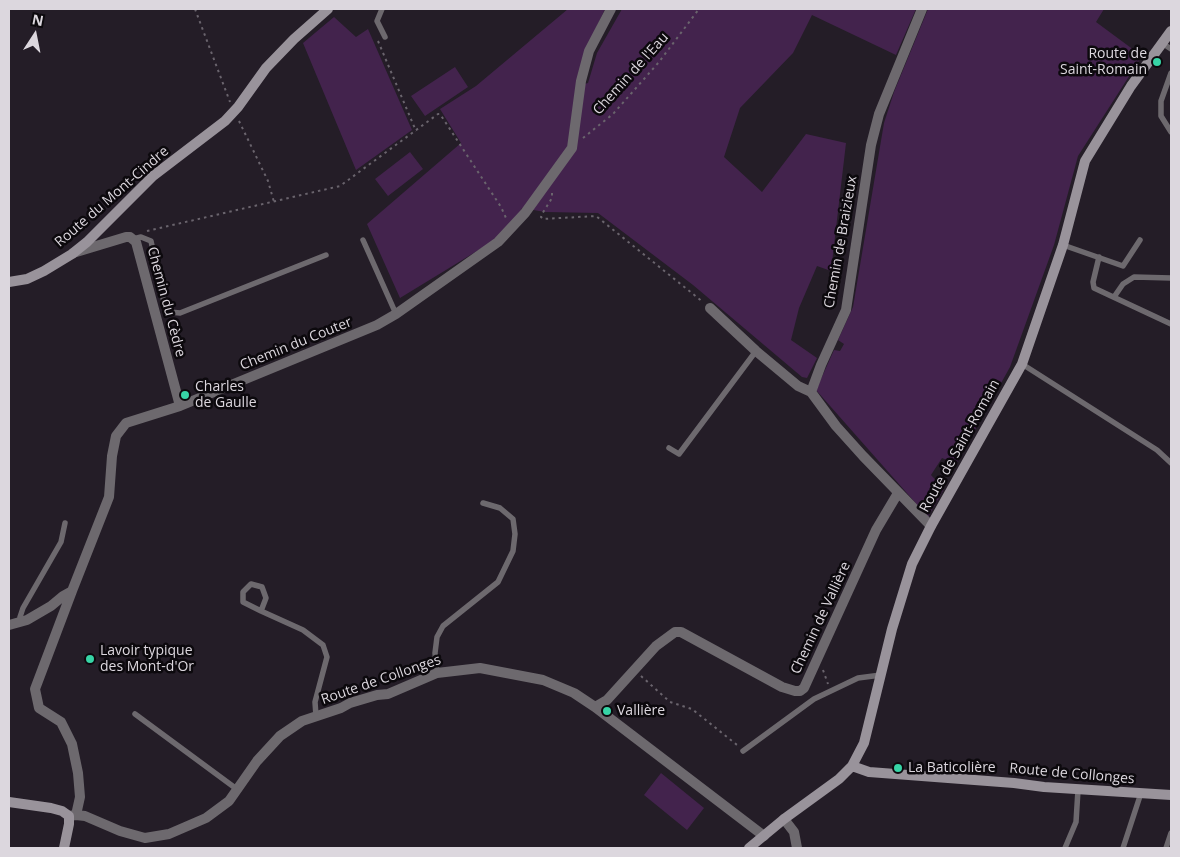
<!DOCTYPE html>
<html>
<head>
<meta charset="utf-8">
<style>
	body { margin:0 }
	#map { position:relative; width:1180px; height:857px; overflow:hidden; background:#241d27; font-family:"Open Sans",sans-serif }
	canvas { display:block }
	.frame { position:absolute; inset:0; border:10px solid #dcd7de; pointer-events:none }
	.north { position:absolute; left:10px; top:10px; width:50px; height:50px; -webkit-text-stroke:4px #0c090d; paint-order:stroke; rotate:11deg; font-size:14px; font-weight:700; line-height:20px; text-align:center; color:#dcd7de }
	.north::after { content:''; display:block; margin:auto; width:18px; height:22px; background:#dcd7de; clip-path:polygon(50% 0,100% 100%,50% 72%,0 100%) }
</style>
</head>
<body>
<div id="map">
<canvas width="1180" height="857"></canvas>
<div class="frame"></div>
<div class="north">N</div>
</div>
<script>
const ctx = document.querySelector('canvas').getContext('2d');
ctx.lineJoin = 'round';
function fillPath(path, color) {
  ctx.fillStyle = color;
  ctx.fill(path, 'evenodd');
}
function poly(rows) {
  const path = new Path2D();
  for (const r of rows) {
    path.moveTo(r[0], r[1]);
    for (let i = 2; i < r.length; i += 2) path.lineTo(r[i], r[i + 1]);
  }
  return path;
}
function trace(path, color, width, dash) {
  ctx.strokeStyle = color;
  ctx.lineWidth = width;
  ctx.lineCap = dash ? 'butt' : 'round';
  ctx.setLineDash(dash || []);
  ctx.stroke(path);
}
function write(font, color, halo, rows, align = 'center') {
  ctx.font = font + ' "Open Sans",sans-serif';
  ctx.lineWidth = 5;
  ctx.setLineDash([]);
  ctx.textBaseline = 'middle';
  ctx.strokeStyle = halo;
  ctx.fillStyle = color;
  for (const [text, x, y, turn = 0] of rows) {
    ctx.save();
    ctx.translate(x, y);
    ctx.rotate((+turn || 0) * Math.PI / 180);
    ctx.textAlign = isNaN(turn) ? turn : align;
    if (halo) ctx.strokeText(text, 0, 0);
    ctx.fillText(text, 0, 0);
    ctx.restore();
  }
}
fillPath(poly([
	[568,9,605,9,586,50,577,86,588,83,597,53,622,9,916,9,896,55,812,15,793,53,740,108,724,157,762,192,806,134,846,143,831,271,817,266,799,308,791,340,817,358,807,378,802,377,693,285,598,213,545,212,522,208,518,217,495,240,400,298,367,224,461,143,440,109,476,86],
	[928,9,1104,9,1096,22,1142,56,1078,156,1054,245,1010,367,956,464,942,458,931,475,944,489,928,517,816,390,834,350,840,351,844,344,838,340,853,307,884,123,894,92],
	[334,17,356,37,368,29,412,130,356,170,303,43],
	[455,67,468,87,425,116,411,96],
	[410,152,423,169,388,196,375,179],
	[661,773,704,808,687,830,644,795]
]), '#43234d');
trace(poly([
	[195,9,230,102],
	[378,41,416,131],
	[239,121,268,181,274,202],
	[583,138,613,114,659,62,699,9],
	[552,193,552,198,542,214,541,217,543,219,596,216,703,302],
	[147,231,340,186,438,114,440,114,501,207,506,218],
	[823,670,828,684],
	[641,676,670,702,692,709,737,745]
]), '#6a646d', 2, [2.5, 4]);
trace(poly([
	[382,9,377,21,385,37],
	[1162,43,1171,49],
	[1171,73,1161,101,1161,116,1171,132],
	[133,239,141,237,151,241,165,307,170,312,180,313,326,255],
	[363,240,396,314],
	[1063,245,1123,266,1140,240],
	[1099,257,1093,282,1094,288,1171,324],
	[1114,297,1123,284,1134,277,1171,278],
	[1022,364,1157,450,1171,463],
	[669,448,679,454,756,351],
	[261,611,243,602,243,592,251,584,262,587,266,598,261,611,303,630,323,645,327,657,315,702,316,716],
	[20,622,20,617,23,608,61,542,65,523],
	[437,673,435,653,437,637,443,626,498,582,513,551,515,534,513,519,500,508,483,503],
	[135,714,238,790],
	[743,751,814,699,858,678,881,675],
	[1065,848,1076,822,1078,790],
	[1123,848,1141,793],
	[1166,848,1171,833]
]), '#6d696e', 5.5);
trace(poly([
	[922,9,879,114,871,145,846,310,821,365,811,392,836,426,863,456,931,526],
	[73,253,126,237,130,237,136,242,180,406],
	[710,308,756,351,798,386,811,392],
	[72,591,35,689,39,708,61,722,72,744,78,773,80,797,76,815],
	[9,625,27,620,51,606,63,596,72,591,109,497,112,456,116,436,126,423,180,406,377,325,396,314,498,242,525,213,572,148,581,81,589,51,611,9],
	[595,707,607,700,656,646,675,632,681,632,782,687,795,691,800,691,804,688,876,530,898,493],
	[69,816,76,815,85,816,120,831,145,838,169,834,206,818,229,801,257,761,280,736,302,721,341,708,350,703,377,695,388,694,437,673,480,668,543,680,574,693,595,707,764,836],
	[784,819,794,832,797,848]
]), '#6d696e', 10);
trace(poly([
	[9,282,27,279,44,271,72,254,87,242,153,176,225,121,238,107,266,68,294,39,328,9],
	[852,766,869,772,1014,783,1044,787,1171,795],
	[9,802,51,808,62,811,69,816,69,824,64,848],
	[749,848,784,819,839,779,852,766,864,743,892,629,912,564,931,526,1022,364,1063,245,1085,161,1131,86,1171,31]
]), '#99939b', 10);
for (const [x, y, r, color] of [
	[1157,62,5,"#37d4a6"],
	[185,395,5,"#37d4a6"],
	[90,659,5,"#37d4a6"],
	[607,711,5,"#37d4a6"],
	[898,768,5,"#37d4a6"]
]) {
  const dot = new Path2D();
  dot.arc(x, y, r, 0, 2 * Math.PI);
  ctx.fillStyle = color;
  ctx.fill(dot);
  trace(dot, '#0c090d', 2);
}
write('14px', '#dcd7de', '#0c090d', [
	["Route de",1147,54,"right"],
	["Saint-Romain",1147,70,"right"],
	["Charles",195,387],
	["de Gaulle",195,403],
	["Lavoir typique",100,651],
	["des Mont-d'Or",100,667],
	["Vallière",617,711],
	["La Baticolière",908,768]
], 'left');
write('14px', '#dcd7de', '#0c090d', [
	["Chemin de l'Eau",631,74,-48],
	["Route du Mont-Cindre",112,197,-41],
	["Chemin de Braizieux",841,242,-80],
	["Chemin du Cèdre",166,302,75],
	["Chemin du Couter",296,344,-22],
	["Route de Saint-Romain",960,446,-61],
	["Chemin de Vallière",821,618,-65],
	["Route de Collonges",381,680,-19],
	["Route de Collonges",1072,774,5]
]);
</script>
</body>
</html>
